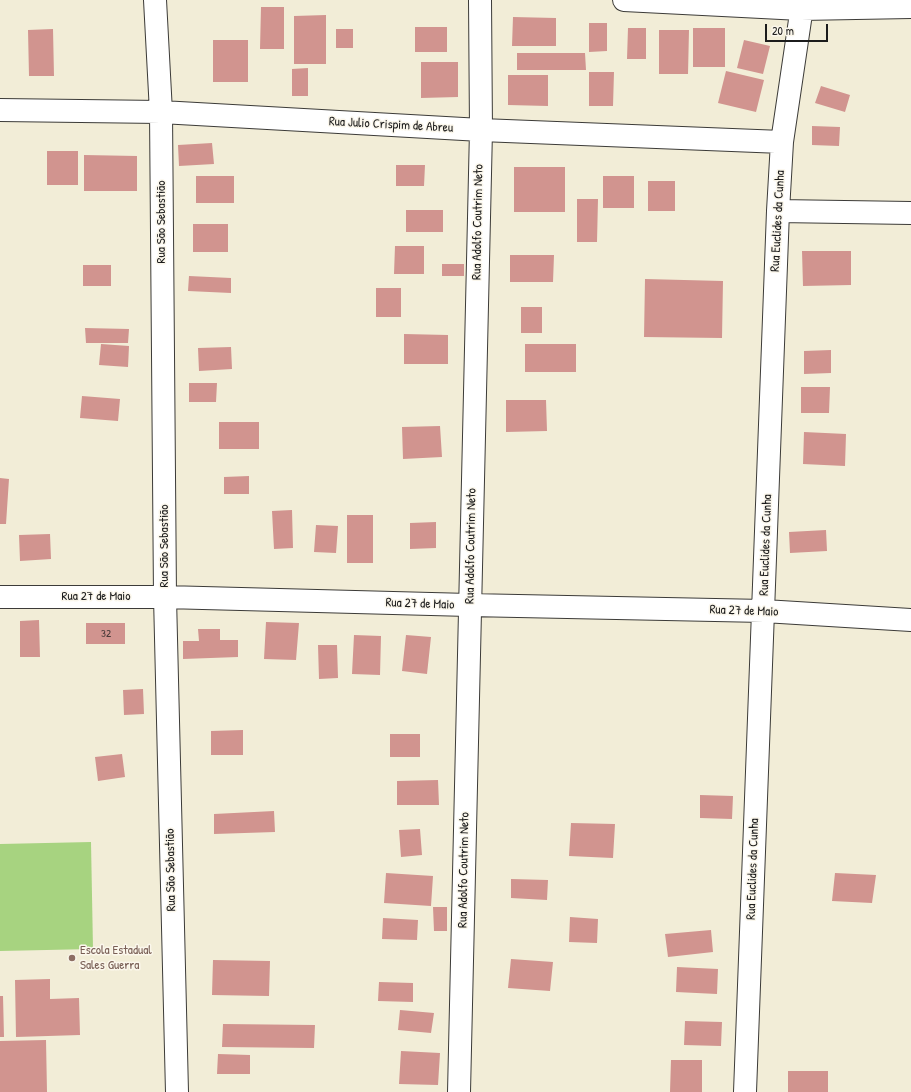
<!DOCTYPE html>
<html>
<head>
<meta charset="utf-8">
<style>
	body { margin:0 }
	#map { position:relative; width:911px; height:1092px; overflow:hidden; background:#f2edd7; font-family:"Patrick Hand",sans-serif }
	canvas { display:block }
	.scale { position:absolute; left:765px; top:24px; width:63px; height:18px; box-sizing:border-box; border:2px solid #1c1c1c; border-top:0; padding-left:5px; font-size:12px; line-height:14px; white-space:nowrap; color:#1c1c1c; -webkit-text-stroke:3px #fbf7ec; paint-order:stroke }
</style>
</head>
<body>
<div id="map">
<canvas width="911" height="1092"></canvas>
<div class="scale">20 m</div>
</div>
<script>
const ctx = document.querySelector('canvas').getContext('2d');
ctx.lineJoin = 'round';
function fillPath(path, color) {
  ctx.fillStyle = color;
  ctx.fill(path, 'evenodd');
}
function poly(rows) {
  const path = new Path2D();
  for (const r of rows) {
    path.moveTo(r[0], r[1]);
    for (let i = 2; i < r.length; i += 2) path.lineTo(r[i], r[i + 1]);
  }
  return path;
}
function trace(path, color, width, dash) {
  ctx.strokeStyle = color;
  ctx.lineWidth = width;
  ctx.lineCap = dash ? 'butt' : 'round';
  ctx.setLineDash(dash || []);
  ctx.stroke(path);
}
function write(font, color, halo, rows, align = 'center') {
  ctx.font = font + ' "Patrick Hand",sans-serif';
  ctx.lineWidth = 3;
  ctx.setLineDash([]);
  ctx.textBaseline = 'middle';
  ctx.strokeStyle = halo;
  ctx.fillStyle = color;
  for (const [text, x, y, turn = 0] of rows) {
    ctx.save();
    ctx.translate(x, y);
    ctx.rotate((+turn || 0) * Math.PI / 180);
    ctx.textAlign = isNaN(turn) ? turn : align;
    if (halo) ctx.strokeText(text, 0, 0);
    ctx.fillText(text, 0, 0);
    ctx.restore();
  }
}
fillPath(poly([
	[91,842,93,949,0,951,0,844]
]), '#a7d380');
fillPath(poly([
	[261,7,284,7,284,49,260,49],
	[326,15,326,64,294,64,294,16],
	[513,17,556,18,556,46,512,46],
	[589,23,607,23,607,51,589,52],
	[415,27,447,27,447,52,415,52],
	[628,28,646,28,646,59,627,59],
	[693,28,725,28,725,67,693,67],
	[53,29,54,76,29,76,28,30],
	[336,29,353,29,353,48,336,48],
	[659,30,689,30,688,74,659,74],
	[213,40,248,40,248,82,213,82],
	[744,40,770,46,763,74,737,68],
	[517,53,585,53,586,70,517,70],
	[421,62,458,62,458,97,421,98],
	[308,68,308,96,292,96,292,69],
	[726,71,764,80,756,112,718,103],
	[589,72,614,72,613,106,589,106],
	[508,75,548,75,548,106,508,105],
	[821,86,850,95,845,112,815,103],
	[812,126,840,127,839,146,812,145],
	[212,143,214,164,179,166,178,145],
	[47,151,78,151,78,185,47,185],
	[84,155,137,156,137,191,84,191],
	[396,165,425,165,424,186,396,186],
	[514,167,565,167,565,212,514,212],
	[196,176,234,176,234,203,196,203],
	[603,176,634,176,634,208,603,208],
	[648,181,675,181,675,211,648,211],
	[577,199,598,199,597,242,577,242],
	[406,210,443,210,443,232,406,232],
	[193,224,228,224,228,252,193,252],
	[395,246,424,246,424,274,394,274],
	[802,251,851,251,851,285,803,286],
	[510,255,554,255,553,282,510,282],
	[442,264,464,264,464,276,442,276],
	[83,265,111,265,111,286,83,286],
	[189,276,231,278,231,293,188,291],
	[645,279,723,281,722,338,644,337],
	[376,288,401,288,401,317,376,317],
	[521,307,542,307,542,333,521,333],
	[85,328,129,329,128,343,86,343],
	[404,334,448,335,448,364,404,364],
	[101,344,129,346,128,367,99,365],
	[525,344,576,344,576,372,525,372],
	[231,347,232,369,199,371,198,348],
	[831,350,831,373,804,374,804,351],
	[189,383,217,383,216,402,189,402],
	[801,387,830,387,829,413,801,413],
	[82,396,120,399,118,421,80,418],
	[506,400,546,400,547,431,506,432],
	[219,422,259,422,259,449,219,449],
	[440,426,442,457,403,459,402,427],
	[804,432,846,434,845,466,803,464],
	[249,476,249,494,224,494,224,477],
	[0,478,9,479,6,524,0,524],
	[292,510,293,548,274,549,272,511],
	[347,515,373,515,373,563,347,563],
	[436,522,436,548,410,549,410,523],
	[316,525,338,526,336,553,314,552],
	[826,530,827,551,790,553,789,532],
	[50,534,51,559,20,561,19,535],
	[39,620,40,657,20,657,20,621],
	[266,622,299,623,296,660,264,659],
	[86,623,125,623,125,644,86,644],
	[198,629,220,629,220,640,238,640,238,657,183,659,183,641,199,641],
	[354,635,381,636,380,675,352,674],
	[406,635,431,637,427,674,402,671],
	[318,645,337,645,338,678,319,679],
	[143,689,144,714,124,715,123,690],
	[243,730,243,755,211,755,211,731],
	[390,734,420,734,420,757,390,757],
	[122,754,125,777,98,781,95,757],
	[438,780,439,805,397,805,397,781],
	[700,795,733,796,732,819,700,818],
	[274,811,275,832,214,834,214,814],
	[571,823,615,824,613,858,569,856],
	[420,829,422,855,401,857,399,830],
	[386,873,433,876,431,906,384,903],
	[835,873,876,875,872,903,832,901],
	[511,879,548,880,547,900,511,898],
	[433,907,447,907,447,931,434,931],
	[570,917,598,919,597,943,569,942],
	[383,918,418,920,417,940,382,939],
	[711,930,713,952,668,957,665,934],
	[511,959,553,962,550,991,508,988],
	[213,960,270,961,269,996,212,995],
	[677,967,718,969,717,994,676,992],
	[50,979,50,999,79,998,80,1035,16,1037,15,980],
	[379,982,413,983,413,1002,378,1001],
	[0,996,3,996,4,1037,0,1037],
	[400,1010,434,1013,431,1033,398,1030],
	[685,1021,722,1022,721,1046,684,1045],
	[223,1024,315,1025,314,1048,222,1047],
	[46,1040,47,1092,0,1092,0,1041],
	[401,1051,440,1053,438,1085,399,1084],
	[218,1054,250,1055,250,1074,217,1074],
	[671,1060,702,1060,702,1092,670,1092],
	[788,1071,828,1071,828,1092,788,1092]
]), '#d1948f');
const street = poly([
	[155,0,161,112,165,597,177,1092],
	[624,0,801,9,911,7],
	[0,110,161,112,481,130,782,142],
	[778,211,911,213],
	[0,597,165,597,469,605,764,611,911,620],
	[459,1092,481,130,480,0],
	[745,1092,778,211,782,142,803,0]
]);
trace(street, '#3c3b38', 24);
trace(street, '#fff', 22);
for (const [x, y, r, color] of [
	[72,958,4,"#8d6e63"]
]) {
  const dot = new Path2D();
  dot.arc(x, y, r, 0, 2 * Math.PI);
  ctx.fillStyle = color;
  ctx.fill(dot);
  trace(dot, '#fbf7ec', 1.5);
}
write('11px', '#493a39', null, [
	["32",106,634]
]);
write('13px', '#1c1c1c', '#fbf7ec', [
	["Rua Julio Crispim de Abreu",391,125,3],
	["Rua Euclides da Cunha",778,221,-87],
	["Rua São Sebastião",162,222,-90],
	["Rua Adolfo Coutrim Neto",478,222,-89],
	["Rua Euclides da Cunha",766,545,-88],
	["Rua São Sebastião",165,546,-90],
	["Rua Adolfo Coutrim Neto",471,546,-89],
	["Rua 27 de Maio",96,597],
	["Rua 27 de Maio",420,604,2],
	["Rua 27 de Maio",744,611,2],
	["Rua Euclides da Cunha",753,869,-88],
	["Rua São Sebastião",171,870,-91],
	["Rua Adolfo Coutrim Neto",464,870,-89]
]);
write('13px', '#785e54', '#fbf7ec', [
	["Escola Estadual",80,951],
	["Sales Guerra",80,966]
], 'left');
</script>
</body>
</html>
